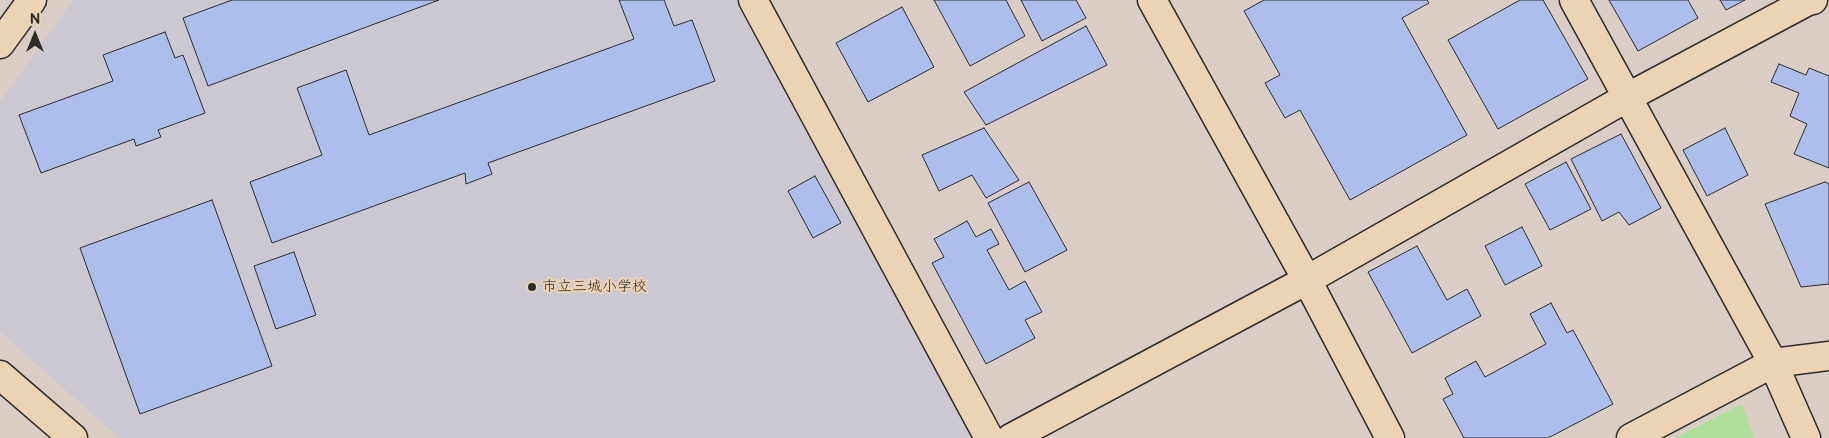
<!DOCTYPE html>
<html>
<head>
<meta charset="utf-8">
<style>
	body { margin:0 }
	#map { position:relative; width:1829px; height:438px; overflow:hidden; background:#d9cdc5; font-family:"Balsamiq Sans",sans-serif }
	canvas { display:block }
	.north { position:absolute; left:10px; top:10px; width:50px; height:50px; -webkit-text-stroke:4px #ecd3b4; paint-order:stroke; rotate:0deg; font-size:14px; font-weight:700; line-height:20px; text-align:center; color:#2b2b2b }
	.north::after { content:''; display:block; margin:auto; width:18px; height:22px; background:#2b2b2b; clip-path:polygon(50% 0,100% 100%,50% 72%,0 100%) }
</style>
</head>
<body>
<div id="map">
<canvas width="1829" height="438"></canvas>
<div class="north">N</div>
</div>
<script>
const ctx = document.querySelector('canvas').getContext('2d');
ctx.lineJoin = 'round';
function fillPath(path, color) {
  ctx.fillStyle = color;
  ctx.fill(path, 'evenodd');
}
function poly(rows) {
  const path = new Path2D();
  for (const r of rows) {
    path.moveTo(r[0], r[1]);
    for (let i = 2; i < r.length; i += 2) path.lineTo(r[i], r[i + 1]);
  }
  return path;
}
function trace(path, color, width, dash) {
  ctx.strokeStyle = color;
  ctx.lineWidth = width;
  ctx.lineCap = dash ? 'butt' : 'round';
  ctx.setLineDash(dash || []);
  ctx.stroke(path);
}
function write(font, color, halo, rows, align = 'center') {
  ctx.font = font + ' "Balsamiq Sans","Klee One",sans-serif';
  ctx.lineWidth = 4;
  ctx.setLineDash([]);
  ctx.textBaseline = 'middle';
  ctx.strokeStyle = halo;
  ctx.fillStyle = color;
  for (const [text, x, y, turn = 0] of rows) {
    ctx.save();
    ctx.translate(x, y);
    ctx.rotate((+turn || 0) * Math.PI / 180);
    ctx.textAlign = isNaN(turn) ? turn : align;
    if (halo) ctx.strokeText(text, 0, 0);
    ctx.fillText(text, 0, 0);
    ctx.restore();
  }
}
fillPath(poly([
	[73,0,735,0,970,436,966,438,120,438,0,332,0,102]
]), '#ccc8d1');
fillPath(poly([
	[1742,404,1754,438,1675,438]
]), '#aedd9c');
const building = poly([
	[232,0,439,0,208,86,183,18,232,0],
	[619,0,664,0,674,26,692,20,715,81,488,163,492,174,466,184,465,173,272,243,250,182,322,155,297,88,346,70,369,135,634,39,619,0],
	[934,0,1006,0,1025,36,970,66,934,0],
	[1021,0,1076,0,1086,18,1042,41,1021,0],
	[1264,0,1427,0,1429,3,1402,18,1467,135,1350,200,1300,110,1285,118,1265,83,1280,75,1244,11,1264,0],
	[1520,0,1543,0,1588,79,1498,129,1448,40,1520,0],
	[1609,0,1688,0,1698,18,1638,51,1609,0],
	[1720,0,1745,0,1726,10,1720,0],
	[902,7,934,67,868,102,836,43,902,7],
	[1086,26,1107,65,986,125,964,92,1086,26],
	[165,32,175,58,183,55,205,113,158,130,161,137,136,146,134,139,41,173,19,115,113,81,103,55,165,32],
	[1779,64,1806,75,1809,68,1829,76,1829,168,1794,154,1807,124,1790,116,1799,93,1771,82,1779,64],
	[984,128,1019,180,986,198,972,175,939,191,922,155,984,128],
	[1725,128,1748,175,1707,196,1683,150,1725,128],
	[1621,134,1661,208,1629,225,1619,212,1602,221,1571,159,1621,134],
	[1566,162,1591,209,1550,230,1525,184,1566,162],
	[815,176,841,223,813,238,788,191,815,176],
	[1029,182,1067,250,1025,272,988,203,1029,182],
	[1825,182,1829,184,1829,284,1801,287,1765,204,1825,182],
	[212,200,272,366,140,414,80,248,212,200],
	[967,221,976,237,991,229,999,244,987,250,1009,290,1025,281,1042,312,1025,320,1035,338,986,364,932,263,944,257,934,239,967,221],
	[1522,227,1542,266,1505,285,1485,246,1522,227],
	[1417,246,1447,300,1467,289,1481,316,1412,353,1368,272,1417,246],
	[294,252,316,315,276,329,254,266,294,252],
	[1551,303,1567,333,1573,330,1613,404,1548,438,1464,438,1443,399,1453,394,1445,378,1476,361,1485,377,1546,344,1530,314,1551,303]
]);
fillPath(building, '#adbeed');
trace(building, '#2b2b2b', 1);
const minor = poly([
	[753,0,989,438],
	[1152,0,1307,280,1390,438],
	[1574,0,1773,363,1806,438],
	[0,44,32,0],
	[0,375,73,438],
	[1011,438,1307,280,1628,97,1808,1,1813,0],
	[1631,438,1773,363,1829,356]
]);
trace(minor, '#2b2b2b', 31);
trace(minor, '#ecd3b4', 28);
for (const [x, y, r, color] of [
	[532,287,5,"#2b2b2b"]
]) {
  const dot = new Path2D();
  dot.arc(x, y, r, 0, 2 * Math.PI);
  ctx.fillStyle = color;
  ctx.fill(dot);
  trace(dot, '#ecd3b4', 2);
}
write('15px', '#2b2b2b', '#ecd3b4', [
	["市立三城小学校",542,287]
], 'left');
</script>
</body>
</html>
